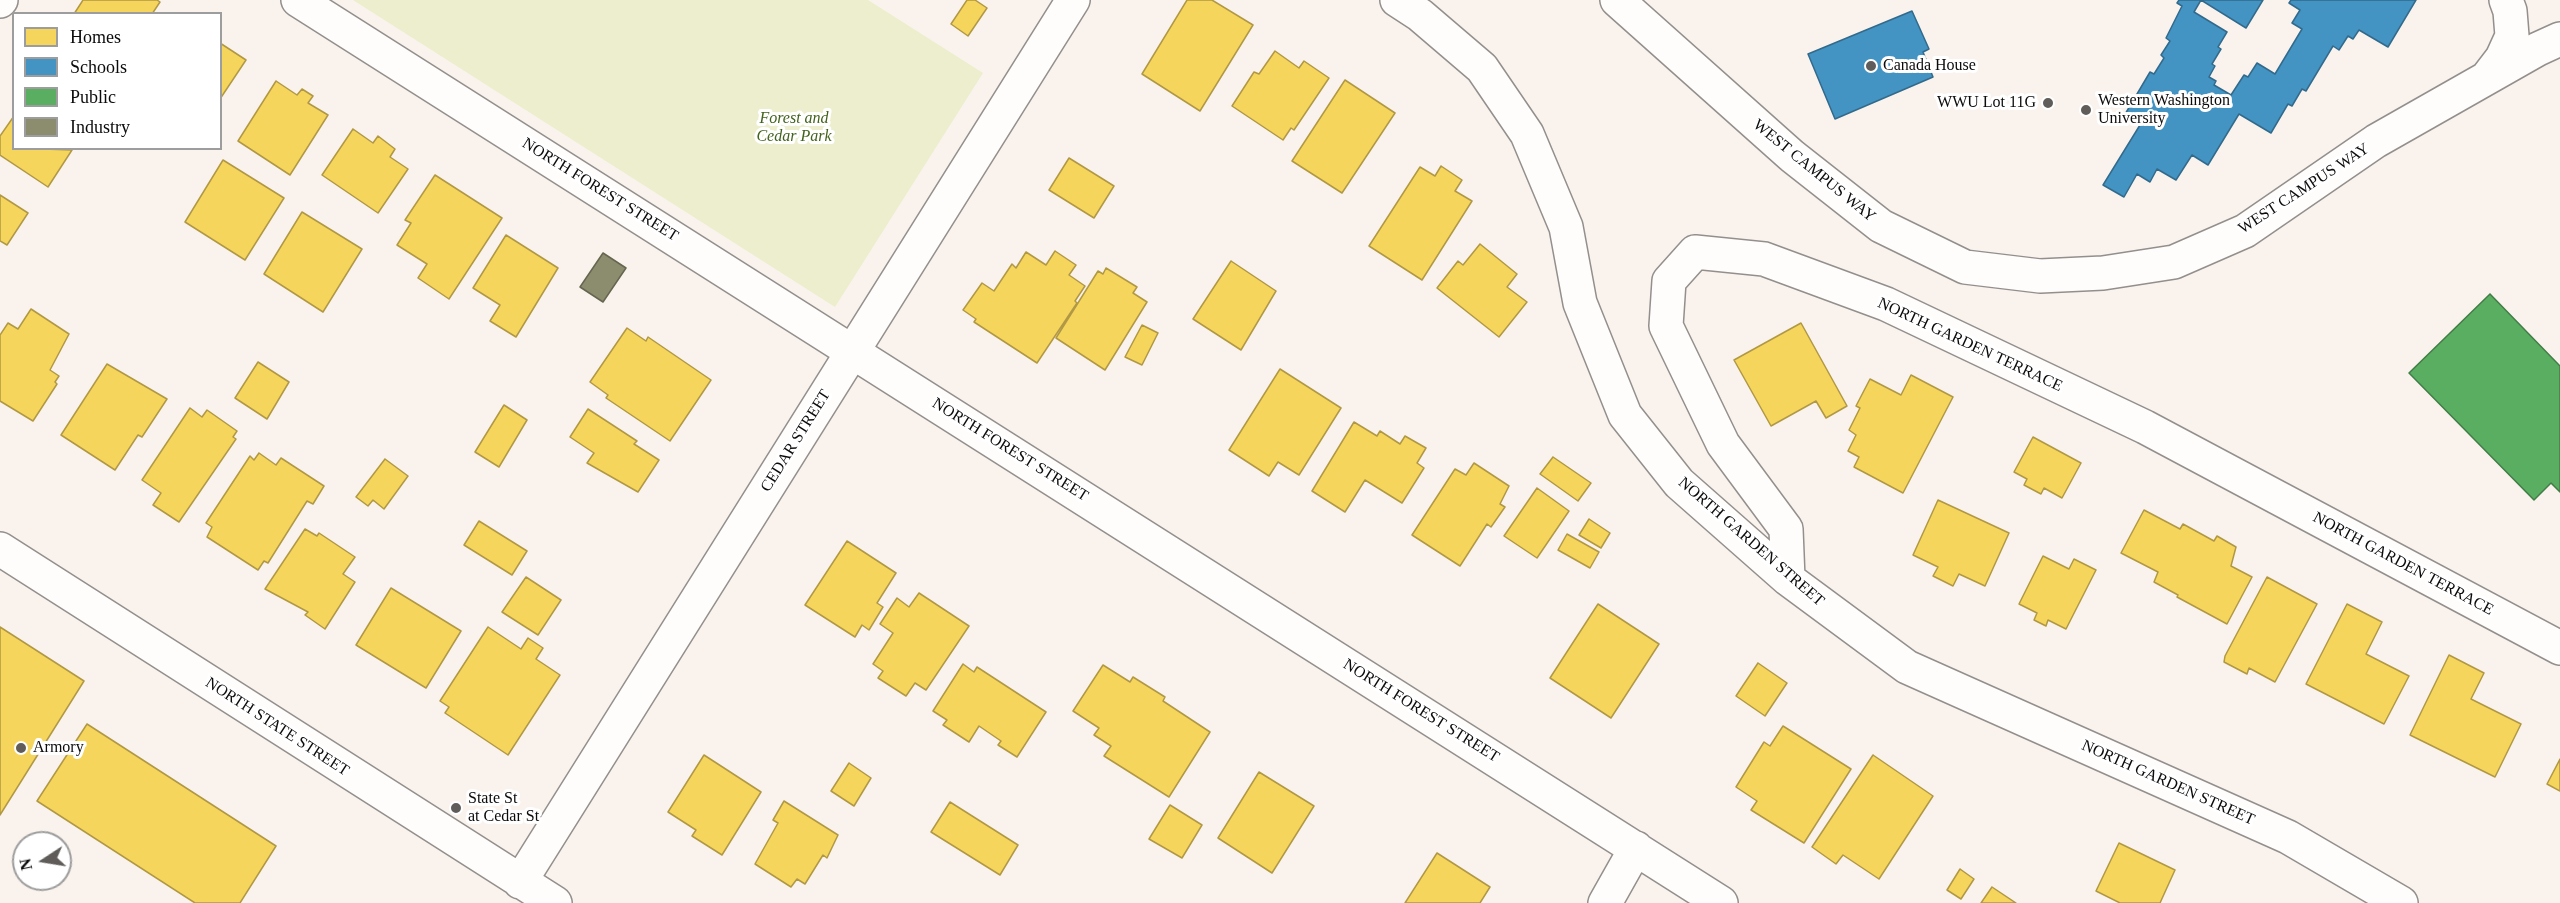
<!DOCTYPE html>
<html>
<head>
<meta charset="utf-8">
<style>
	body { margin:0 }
	#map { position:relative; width:2560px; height:903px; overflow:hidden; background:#faf3ed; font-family:Georgia,serif }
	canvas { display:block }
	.legend { position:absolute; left:12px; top:12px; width:210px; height:138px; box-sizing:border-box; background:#fff; border:2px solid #9d9d9d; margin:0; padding:8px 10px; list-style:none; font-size:18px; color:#0b0b0b }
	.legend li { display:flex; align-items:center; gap:12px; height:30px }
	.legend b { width:30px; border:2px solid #9d9d9d }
	.north { position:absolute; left:12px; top:831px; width:60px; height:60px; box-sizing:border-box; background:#fff; border:2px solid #9d9d9d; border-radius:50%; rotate:258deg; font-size:16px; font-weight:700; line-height:24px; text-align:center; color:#0b0b0b }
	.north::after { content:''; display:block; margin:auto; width:21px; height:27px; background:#5f5c5a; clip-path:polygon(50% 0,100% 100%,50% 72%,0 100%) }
</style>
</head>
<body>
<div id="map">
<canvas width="2560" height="903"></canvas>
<ul class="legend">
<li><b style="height:16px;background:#f6d55c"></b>Homes</li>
<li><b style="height:16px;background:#4393c3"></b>Schools</li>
<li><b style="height:16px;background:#5aae61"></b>Public</li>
<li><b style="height:16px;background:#8c8c6e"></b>Industry</li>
</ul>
<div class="north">N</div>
</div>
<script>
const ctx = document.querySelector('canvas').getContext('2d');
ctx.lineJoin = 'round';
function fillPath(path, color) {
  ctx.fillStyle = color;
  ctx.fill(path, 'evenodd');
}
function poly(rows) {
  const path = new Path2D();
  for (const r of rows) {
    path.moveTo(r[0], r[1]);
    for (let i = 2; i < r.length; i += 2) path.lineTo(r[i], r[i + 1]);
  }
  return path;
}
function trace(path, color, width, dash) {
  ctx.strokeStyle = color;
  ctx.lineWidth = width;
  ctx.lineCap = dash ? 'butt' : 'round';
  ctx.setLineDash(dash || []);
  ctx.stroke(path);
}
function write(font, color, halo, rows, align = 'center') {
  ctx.font = font + ' Georgia,serif';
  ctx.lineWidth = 6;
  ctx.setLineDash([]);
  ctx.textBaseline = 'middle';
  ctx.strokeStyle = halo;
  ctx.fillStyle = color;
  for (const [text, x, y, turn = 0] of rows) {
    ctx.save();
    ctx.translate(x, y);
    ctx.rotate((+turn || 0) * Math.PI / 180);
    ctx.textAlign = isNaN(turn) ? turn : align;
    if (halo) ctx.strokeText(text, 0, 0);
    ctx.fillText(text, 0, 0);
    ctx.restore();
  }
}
fillPath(poly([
	[353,0,868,0,983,73,835,307]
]), '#eceecd');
const homes = poly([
	[83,0,157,0,160,2,152,14,74,14,83,0],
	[967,0,975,0,987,8,968,36,951,24,967,0],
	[1187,0,1212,0,1253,25,1200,111,1142,74,1187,0],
	[220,43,246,60,220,99,220,43],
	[1275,51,1299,68,1304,61,1329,78,1294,130,1291,128,1283,140,1232,106,1254,72,1259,74,1275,51],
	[1345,80,1395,113,1342,193,1292,161,1345,80],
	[276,81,297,95,302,89,313,96,308,103,328,115,290,175,238,141,276,81],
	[14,116,14,148,72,150,48,187,0,155,0,136,14,116],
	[353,129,373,143,378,136,395,149,390,157,408,169,378,213,322,175,353,129],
	[1069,158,1114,186,1094,218,1049,190,1069,158],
	[223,160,284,198,245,260,185,222,223,160],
	[1441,166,1462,180,1455,191,1472,201,1422,280,1369,246,1420,167,1435,176,1441,166],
	[435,175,502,218,449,299,418,278,427,264,397,245,411,223,405,220,435,175],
	[0,195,28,213,7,245,0,241,0,195],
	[302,212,362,249,323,312,264,274,302,212],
	[506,235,558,268,516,337,490,321,500,305,473,288,506,235],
	[1480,244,1517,274,1507,287,1527,302,1499,337,1437,288,1458,261,1463,265,1480,244],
	[1055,251,1076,265,1069,275,1085,286,1075,301,1077,303,1037,363,974,322,976,319,963,310,982,283,994,291,1012,264,1016,268,1026,252,1046,265,1055,251],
	[1231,261,1276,291,1241,350,1193,319,1231,261],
	[1106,268,1137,287,1133,293,1147,302,1105,370,1056,338,1098,271,1103,274,1106,268],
	[31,309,69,334,50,370,59,376,55,382,57,384,33,421,0,401,0,335,8,323,18,329,31,309],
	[1801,323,1847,406,1826,418,1816,401,1771,426,1734,360,1801,323],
	[1142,325,1158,333,1142,365,1125,357,1142,325],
	[627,328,646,341,648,337,711,380,670,441,606,398,608,395,590,382,627,328],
	[258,362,289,382,267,419,235,398,258,362],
	[107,364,167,399,142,437,138,435,115,470,61,435,107,364],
	[1280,369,1341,408,1299,475,1278,462,1269,476,1229,450,1280,369],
	[1911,375,1953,397,1903,493,1854,467,1859,457,1848,451,1856,435,1849,430,1860,408,1856,406,1870,379,1901,395,1911,375],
	[504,405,527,420,499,467,475,452,504,405],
	[190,408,202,417,207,410,237,431,233,437,236,439,179,522,153,505,161,493,142,480,190,408],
	[588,409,637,441,634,444,659,460,638,492,587,463,594,453,570,437,588,409],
	[1354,422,1377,436,1380,431,1400,444,1405,436,1426,448,1417,463,1424,468,1402,503,1365,480,1345,512,1312,491,1354,422],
	[2033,437,2081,463,2062,498,2044,488,2041,494,2024,485,2027,479,2014,472,2033,437],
	[259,453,276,465,281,458,324,486,313,504,307,501,268,563,264,561,258,570,207,537,212,527,206,523,250,456,254,460,259,453],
	[1553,457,1591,483,1578,501,1540,474,1553,457],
	[385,459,408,476,384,509,373,500,368,506,356,497,385,459],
	[1474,463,1509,486,1500,504,1505,507,1491,527,1487,524,1460,566,1412,535,1455,469,1466,475,1474,463],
	[1537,488,1569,511,1537,558,1504,536,1537,488],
	[1938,500,2009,533,1985,586,1959,574,1953,586,1933,576,1938,567,1913,555,1938,500],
	[2144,510,2180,529,2183,524,2214,541,2217,536,2236,547,2231,566,2252,577,2227,624,2177,597,2178,595,2154,582,2158,572,2121,553,2144,510],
	[1589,519,1610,533,1601,548,1579,535,1589,519],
	[479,521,527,551,512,575,464,545,479,521],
	[305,529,317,536,319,533,355,557,343,574,355,582,325,629,305,615,308,612,265,589,305,529],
	[1567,534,1599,552,1590,568,1558,550,1567,534],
	[847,541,896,573,877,603,883,607,869,630,862,625,855,637,805,605,847,541],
	[2043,556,2069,569,2074,559,2096,570,2066,629,2048,620,2046,626,2034,620,2037,613,2019,604,2043,556],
	[526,577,561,600,538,635,502,612,526,577],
	[2267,577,2317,604,2275,682,2249,668,2247,674,2224,662,2225,656,2267,577],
	[391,588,461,631,426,688,356,645,391,588],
	[919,593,969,626,926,690,915,683,906,696,878,678,883,671,873,664,893,633,880,624,897,598,909,607,919,593],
	[1598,604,1659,644,1611,718,1550,678,1598,604],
	[2347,604,2382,622,2366,654,2409,676,2384,724,2306,684,2347,604],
	[0,627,84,681,0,815,0,627],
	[488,627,521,649,528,638,543,648,536,659,560,675,508,755,445,713,449,707,440,701,488,627],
	[2449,655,2484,673,2471,699,2521,724,2495,777,2410,735,2449,655],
	[1758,663,1787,683,1765,716,1736,696,1758,663],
	[963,664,974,672,977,667,1046,712,1017,757,998,745,1001,741,979,726,969,742,943,725,947,720,933,711,963,664],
	[1103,665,1130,682,1133,677,1165,697,1163,701,1210,732,1169,797,1104,756,1111,746,1094,735,1099,728,1073,711,1103,665],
	[87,724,276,846,240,903,195,903,37,801,87,724],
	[1783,726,1851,769,1804,843,1751,810,1757,801,1736,787,1764,742,1770,746,1783,726],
	[704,755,761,792,722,855,692,836,696,830,668,812,704,755],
	[1873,755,1933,796,1879,879,1843,855,1836,864,1812,847,1873,755],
	[2560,759,2560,791,2547,784,2560,759],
	[849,763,871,778,854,806,831,791,849,763],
	[1259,772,1314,806,1272,873,1218,838,1259,772],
	[784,801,838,835,827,858,823,855,805,884,797,879,791,887,755,864,778,823,773,820,784,801],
	[950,802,1018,845,1000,875,931,832,950,802],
	[1170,805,1202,825,1182,858,1149,839,1170,805],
	[2119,843,2175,870,2160,903,2120,903,2096,891,2119,843],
	[1437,853,1490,887,1480,903,1405,903,1437,853],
	[1960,869,1974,879,1961,899,1947,890,1960,869],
	[1992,887,2016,903,1981,903,1992,887]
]);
fillPath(homes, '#f6d55c');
trace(homes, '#b09844', 1.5);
const schools = poly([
	[2179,0,2263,0,2246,28,2201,0,2194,12,2227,32,2218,47,2221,49,2212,64,2215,66,2209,77,2216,81,2214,85,2231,95,2244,75,2248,77,2257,63,2275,74,2302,29,2292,23,2300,10,2289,3,2291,0,2416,0,2388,47,2359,30,2353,39,2348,36,2339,50,2333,46,2306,91,2302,89,2292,106,2288,104,2271,133,2239,114,2208,165,2192,155,2176,180,2157,169,2150,182,2137,174,2124,197,2103,185,2140,125,2124,116,2150,72,2154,74,2164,58,2161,55,2170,41,2166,38,2182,6,2177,3,2179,0],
	[1912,11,1929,49,1923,52,1933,77,1835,119,1808,54,1912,11]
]);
fillPath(schools, '#4393c3');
trace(schools, '#326a8c', 1.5);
const public = poly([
	[2490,294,2560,366,2560,492,2551,483,2534,500,2409,373,2490,294]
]);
fillPath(public, '#5aae61');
trace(public, '#427d47', 1.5);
const industry = poly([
	[603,253,626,268,603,302,580,287,603,253]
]);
fillPath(industry, '#8c8c6e');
trace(industry, '#656550', 1.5);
const minor = poly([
	[298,0,1721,903],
	[1397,0,1420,15,1482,68,1527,134,1566,227,1580,303,1625,415,1679,483,1788,579,1907,667,2288,837,2401,903],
	[1617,0,1792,156,1881,226,1965,267,2040,276,2103,273,2174,262,2245,231,2376,141,2538,49,2560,39],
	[0,1,1,0],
	[2489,75,2502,58,2512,36,2510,11,2506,0],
	[0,549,555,903],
	[1788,579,1786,529,1723,444,1666,326,1669,281,1695,252,1764,259,1886,304,2145,427,2560,648],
	[520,882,1073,0],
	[1605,903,1636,848]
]);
trace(minor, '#938f8d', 36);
trace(minor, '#fefdfc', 33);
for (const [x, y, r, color] of [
	[1871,66,6,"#5f5c5a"],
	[2048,103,6,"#5f5c5a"],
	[2086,110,6,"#5f5c5a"],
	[21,748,6,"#5f5c5a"],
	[456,808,6,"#5f5c5a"]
]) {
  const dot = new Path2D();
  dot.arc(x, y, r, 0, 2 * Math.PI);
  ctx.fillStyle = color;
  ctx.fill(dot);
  trace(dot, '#fff', 2);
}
write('16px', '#0b0b0b', '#fff', [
	["Canada House",1883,66],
	["Western Washington",2098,101],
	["University",2098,119],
	["WWU Lot 11G",2036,103,"right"],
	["Armory",33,748],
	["State St",468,799],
	["at Cedar St",468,817]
], 'left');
write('italic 16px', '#42621b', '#fff', [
	["Forest and",794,119],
	["Cedar Park",794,137]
]);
write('16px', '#0b0b0b', '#fff', [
	["WEST CAMPUS WAY",1814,171,39],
	["WEST CAMPUS WAY",2304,189,-33],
	["NORTH FOREST STREET",600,190,32],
	["NORTH GARDEN TERRACE",1970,345,25],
	["CEDAR STREET",796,441,-58],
	["NORTH FOREST STREET",1010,450,32],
	["NORTH GARDEN STREET",1751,542,41],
	["NORTH GARDEN TERRACE",2403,564,28],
	["NORTH FOREST STREET",1421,711,32],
	["NORTH STATE STREET",277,727,33],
	["NORTH GARDEN STREET",2168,783,24]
]);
</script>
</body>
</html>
